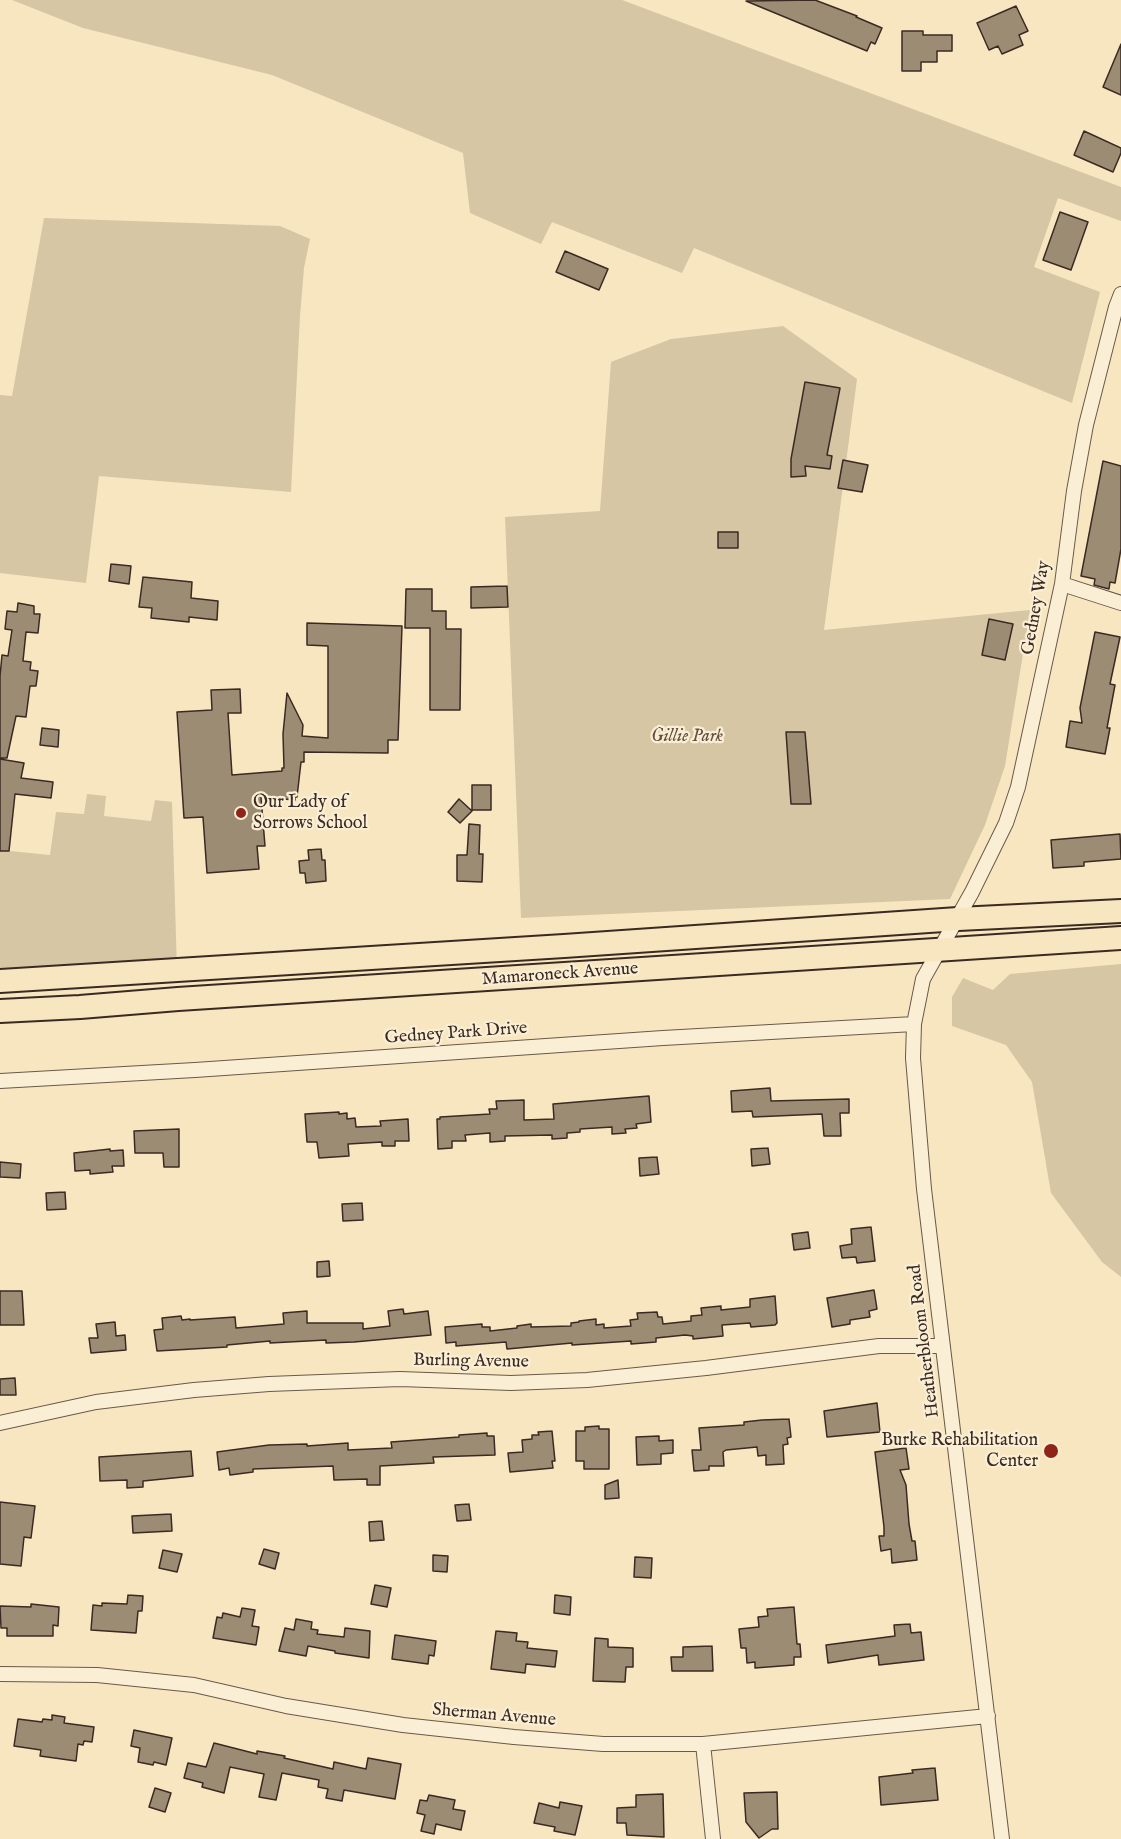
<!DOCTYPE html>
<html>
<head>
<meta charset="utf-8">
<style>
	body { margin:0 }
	canvas { display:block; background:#f7e6bf }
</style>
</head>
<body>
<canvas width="1121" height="1839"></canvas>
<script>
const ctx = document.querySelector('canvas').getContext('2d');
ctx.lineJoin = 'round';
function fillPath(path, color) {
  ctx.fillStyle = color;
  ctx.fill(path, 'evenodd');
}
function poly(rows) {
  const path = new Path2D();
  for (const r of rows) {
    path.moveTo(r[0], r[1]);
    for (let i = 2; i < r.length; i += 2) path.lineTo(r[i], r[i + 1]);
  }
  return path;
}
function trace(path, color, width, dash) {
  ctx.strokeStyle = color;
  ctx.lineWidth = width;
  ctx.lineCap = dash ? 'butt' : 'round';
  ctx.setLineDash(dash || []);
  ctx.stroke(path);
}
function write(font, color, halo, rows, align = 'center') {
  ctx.font = font + ' "IM FELL English",serif';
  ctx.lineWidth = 4.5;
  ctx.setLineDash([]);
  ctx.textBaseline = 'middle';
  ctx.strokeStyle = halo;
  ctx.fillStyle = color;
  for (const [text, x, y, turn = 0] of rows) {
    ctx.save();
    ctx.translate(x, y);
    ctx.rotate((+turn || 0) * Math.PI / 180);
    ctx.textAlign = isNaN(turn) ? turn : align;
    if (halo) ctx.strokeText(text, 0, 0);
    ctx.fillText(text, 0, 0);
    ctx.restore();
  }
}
fillPath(poly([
	[12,0,622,0,1121,187,1121,221,1058,198,1034,267,1100,292,1072,403,694,248,682,273,552,222,541,244,470,213,463,153,272,75,83,28],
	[44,218,280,226,310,239,304,268,300,316,291,492,99,476,86,583,0,573,0,395,12,396],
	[783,326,857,379,824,630,1030,610,1005,766,985,825,950,899,521,918,505,517,600,511,611,362,671,339],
	[87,794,106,796,104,816,151,821,155,800,172,802,177,971,0,980,0,850,50,855,56,812,84,814],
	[1121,964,1121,1277,1102,1262,1051,1193,1032,1082,1006,1045,952,1026,952,997,963,978,993,990,1010,974]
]), '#d7c6a4');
const building = poly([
	[815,0,857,16,856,17,882,28,875,44,871,42,867,51,746,1,815,0],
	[1016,6,1028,31,1019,35,1023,45,1002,54,998,46,989,50,977,23,1016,6],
	[902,31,923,31,923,35,952,35,952,51,937,51,937,62,921,62,921,71,902,71,902,31],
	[1121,44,1121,95,1103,87,1121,44],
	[1084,131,1121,148,1121,153,1113,172,1074,155,1084,131],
	[1060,212,1088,222,1071,270,1043,260,1060,212],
	[565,251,608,269,599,290,556,272,565,251],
	[805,382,840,388,827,455,832,456,830,469,805,466,806,476,791,477,791,459,805,382],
	[843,460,868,465,862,492,838,488,843,460],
	[1103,461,1121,466,1121,549,1115,583,1110,582,1109,589,1094,585,1095,579,1081,576,1103,461],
	[718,532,738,532,738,548,718,548,718,532],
	[111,564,131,566,129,584,109,581,111,564],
	[143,577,192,582,191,598,218,601,217,620,189,617,189,622,151,618,152,608,139,607,143,577],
	[507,586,508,607,471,608,471,587,507,586],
	[406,589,432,589,432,611,446,611,446,629,461,629,460,710,430,710,430,628,405,628,406,589],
	[18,603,34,606,34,614,40,614,38,633,26,632,23,661,31,662,30,670,38,671,36,686,30,686,26,717,16,716,7,758,0,758,0,676,2,655,8,656,12,630,5,629,7,611,17,612,18,603],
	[989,619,1013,624,1005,660,982,655,989,619],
	[307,623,402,626,398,740,388,740,388,753,304,752,304,762,301,762,297,797,295,797,295,800,261,797,265,846,257,846,259,869,207,873,203,817,184,818,177,712,212,710,211,690,240,689,241,713,228,713,232,775,282,771,282,768,284,768,283,734,287,693,303,725,302,736,328,738,328,646,307,645,307,623],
	[1095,632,1120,637,1110,684,1115,685,1107,728,1110,728,1105,754,1066,747,1070,721,1082,723,1080,708,1095,632],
	[42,728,59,730,58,747,40,745,42,728],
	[786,732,805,732,811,804,791,804,786,732],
	[0,759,24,763,21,778,53,782,51,798,15,794,9,851,0,851,0,759],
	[472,785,491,785,491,810,472,810,472,785],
	[459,799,472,811,460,823,448,812,459,799],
	[469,824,480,825,479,854,483,854,482,882,457,881,457,855,467,855,469,824],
	[1120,834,1121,859,1084,862,1084,866,1053,868,1051,840,1120,834],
	[321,849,322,860,325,860,326,881,306,883,305,873,300,873,299,861,309,860,308,850,321,849],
	[770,1088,771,1101,849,1099,849,1113,840,1113,841,1136,824,1136,822,1114,753,1117,752,1111,732,1112,731,1091,770,1088],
	[649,1096,651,1122,636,1124,637,1128,625,1129,626,1133,612,1134,612,1127,580,1129,580,1132,567,1133,567,1138,552,1139,552,1135,505,1136,505,1141,490,1142,490,1133,465,1135,466,1141,452,1141,452,1148,438,1149,437,1119,440,1119,440,1117,490,1114,489,1109,497,1109,496,1101,524,1100,524,1120,554,1119,553,1104,649,1096],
	[339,1112,339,1114,347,1113,347,1119,355,1118,356,1127,381,1126,380,1121,408,1119,409,1141,395,1141,395,1146,382,1146,382,1142,348,1144,349,1156,319,1158,317,1142,307,1142,305,1114,339,1112],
	[179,1129,179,1167,164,1167,163,1153,135,1153,134,1131,179,1129],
	[768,1148,770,1164,752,1166,751,1149,768,1148],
	[110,1149,110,1151,123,1150,124,1166,112,1166,113,1172,90,1174,90,1170,75,1171,74,1153,110,1149],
	[657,1157,659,1174,640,1176,639,1158,657,1157],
	[0,1162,21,1164,20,1178,0,1177,0,1162],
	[65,1192,66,1209,47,1210,46,1193,65,1192],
	[362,1203,363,1220,343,1221,342,1204,362,1203],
	[871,1227,875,1261,857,1263,856,1257,842,1258,840,1246,852,1244,851,1229,871,1227],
	[808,1232,810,1248,794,1250,792,1234,808,1232],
	[329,1261,330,1276,317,1277,317,1262,329,1261],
	[874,1290,877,1309,869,1311,870,1317,850,1320,850,1324,832,1327,827,1298,874,1290],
	[0,1291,22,1291,24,1325,0,1325,0,1291],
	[775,1296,777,1323,775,1325,751,1327,750,1323,722,1325,723,1336,693,1339,693,1336,685,1335,656,1338,656,1342,631,1344,631,1341,572,1345,572,1343,507,1349,506,1342,456,1346,456,1342,446,1343,445,1327,482,1324,482,1327,490,1327,490,1331,517,1328,517,1326,531,1324,531,1327,571,1326,571,1323,579,1322,579,1321,596,1319,596,1325,604,1324,604,1328,631,1326,630,1320,638,1319,637,1313,657,1312,658,1317,662,1317,663,1324,691,1321,691,1316,702,1315,701,1308,721,1306,721,1310,750,1307,750,1299,775,1296],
	[403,1309,404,1314,428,1311,431,1335,354,1342,326,1343,326,1340,270,1343,270,1341,227,1345,227,1347,157,1351,154,1330,163,1329,162,1318,181,1316,182,1320,190,1319,190,1320,235,1317,236,1328,284,1324,283,1313,307,1311,307,1323,363,1323,363,1329,390,1326,388,1311,403,1309],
	[115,1322,116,1336,125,1335,126,1350,91,1353,89,1338,98,1338,96,1324,115,1322],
	[15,1378,16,1395,0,1395,0,1379,15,1378],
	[877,1403,880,1432,827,1437,824,1411,877,1403],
	[789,1419,791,1437,787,1438,788,1444,783,1445,784,1464,766,1465,766,1455,758,1456,757,1447,726,1450,723,1452,724,1466,709,1466,709,1470,694,1471,692,1450,701,1450,699,1428,744,1425,744,1422,762,1420,789,1419],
	[599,1426,599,1429,609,1429,609,1469,584,1469,584,1461,576,1461,576,1431,585,1431,585,1427,599,1426],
	[552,1431,555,1461,552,1461,553,1468,510,1472,508,1453,523,1452,522,1440,532,1439,532,1435,539,1435,538,1432,552,1431],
	[487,1433,487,1436,494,1436,495,1455,433,1457,434,1463,380,1466,380,1485,367,1485,367,1479,334,1480,333,1466,253,1469,253,1472,230,1475,229,1468,219,1470,217,1452,269,1445,307,1444,307,1446,348,1443,348,1450,392,1448,391,1442,459,1437,459,1435,487,1433],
	[659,1436,659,1441,673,1440,673,1453,661,1454,661,1464,637,1465,636,1437,659,1436],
	[906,1448,909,1469,900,1470,906,1485,909,1524,912,1541,915,1541,917,1560,892,1563,891,1549,881,1551,879,1536,884,1536,884,1527,875,1452,906,1448],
	[191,1451,193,1476,143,1481,143,1487,127,1488,127,1480,100,1481,99,1457,191,1451],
	[618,1480,619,1498,605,1499,605,1485,618,1480],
	[0,1502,35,1506,31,1538,24,1537,21,1566,0,1564,0,1502],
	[469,1504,471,1520,457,1521,455,1505,469,1504],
	[171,1514,172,1531,133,1533,132,1516,171,1514],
	[382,1521,384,1540,370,1541,369,1522,382,1521],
	[264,1549,279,1553,275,1569,259,1564,264,1549],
	[163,1550,182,1554,177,1572,159,1568,163,1550],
	[433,1555,448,1556,447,1572,433,1571,433,1555],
	[635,1557,652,1558,651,1578,634,1577,635,1557],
	[375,1585,391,1588,387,1607,371,1604,375,1585],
	[128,1595,143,1596,142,1611,138,1611,136,1633,91,1630,93,1605,102,1606,102,1603,127,1604,128,1595],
	[555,1595,571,1597,570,1615,554,1613,555,1595],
	[31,1604,59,1607,58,1626,53,1625,53,1636,7,1636,7,1628,1,1628,0,1606,31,1607,31,1604],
	[794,1607,797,1644,800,1644,801,1657,794,1657,794,1665,755,1668,755,1662,747,1663,746,1648,741,1648,739,1629,759,1627,758,1617,768,1616,767,1609,794,1607],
	[242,1608,255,1610,252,1626,259,1627,256,1645,213,1638,217,1617,222,1618,223,1613,240,1617,242,1608],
	[296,1619,312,1622,311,1629,318,1630,317,1634,344,1637,345,1628,370,1631,369,1658,335,1653,335,1651,308,1646,306,1656,279,1651,285,1628,294,1630,296,1619],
	[910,1624,911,1633,921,1632,924,1660,879,1665,878,1655,828,1663,826,1645,895,1636,894,1625,910,1624],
	[496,1631,517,1633,516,1641,528,1642,527,1648,557,1651,555,1667,526,1664,525,1673,491,1669,496,1631],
	[395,1635,436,1641,434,1656,429,1655,428,1664,392,1659,395,1635],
	[595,1638,608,1639,608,1647,633,1648,633,1667,626,1667,625,1682,593,1681,595,1638],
	[712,1646,713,1671,672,1671,671,1657,683,1657,683,1647,712,1646],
	[52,1715,65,1717,64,1723,94,1727,92,1742,84,1741,83,1745,78,1744,76,1761,40,1756,41,1750,14,1746,18,1719,42,1722,43,1719,52,1720,52,1715],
	[134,1730,172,1738,166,1765,154,1762,153,1765,138,1762,140,1748,131,1746,134,1730],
	[214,1743,257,1754,257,1751,285,1756,284,1758,333,1769,334,1762,366,1769,368,1758,401,1764,395,1799,344,1790,342,1801,326,1798,328,1789,318,1787,319,1780,282,1773,276,1800,259,1797,264,1774,230,1767,224,1793,202,1787,203,1783,184,1778,188,1763,206,1767,214,1743],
	[935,1768,938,1800,881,1805,879,1777,913,1773,912,1770,935,1768],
	[155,1788,171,1793,165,1812,149,1807,155,1788],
	[777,1792,778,1829,772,1829,759,1838,746,1822,744,1793,777,1792],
	[663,1794,664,1837,627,1835,626,1823,617,1823,617,1808,636,1807,636,1795,663,1794],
	[429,1795,455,1800,453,1809,465,1811,461,1830,436,1824,434,1834,421,1831,425,1815,417,1813,420,1800,427,1801,429,1795],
	[560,1802,582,1806,575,1835,554,1831,555,1827,534,1823,539,1803,559,1808,560,1802]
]);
fillPath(building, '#9d8c74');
trace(building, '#3b2a23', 1.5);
const street = poly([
	[1062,584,1121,603],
	[0,1081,195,1070,663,1038,914,1024],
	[0,1423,96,1402,194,1390,269,1384,400,1379,511,1383,587,1380,706,1368,879,1346,943,1346],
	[0,1674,97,1675,194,1685,286,1706,403,1725,514,1737,603,1744,703,1744,988,1716],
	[703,1744,713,1839],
	[1002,1839,924,1189,913,1058,914,1024,923,979,972,892,1006,823,1018,787,1062,584,1074,491,1086,425,1116,307,1121,294]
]);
const primary = poly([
	[0,981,564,946,958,919,1121,911],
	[0,1011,80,1007,178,999,1121,938]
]);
trace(street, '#6a594a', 16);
trace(primary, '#3b2a23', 26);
trace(street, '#faefd5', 14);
trace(primary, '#f7e6bf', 22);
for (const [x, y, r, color] of [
	[241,813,6,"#8f2418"],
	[1051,1451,8,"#8f2418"]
]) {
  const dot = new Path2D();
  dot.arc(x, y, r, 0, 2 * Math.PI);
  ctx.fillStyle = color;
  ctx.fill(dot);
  trace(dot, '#faefd5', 2);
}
write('18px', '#3b2a23', '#faefd5', [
	["Gedney Way",1037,608,-80],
	["Mamaroneck Avenue",560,975,-4],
	["Gedney Park Drive",456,1034,-4],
	["Heatherbloom Road",925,1341,-97],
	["Burling Avenue",471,1362,1],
	["Sherman Avenue",494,1716,5]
]);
write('italic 18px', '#625143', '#faefd5', [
	["Gillie Park",687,737]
]);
write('18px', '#3b2a23', '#faefd5', [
	["Our Lady of",253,803],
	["Sorrows School",253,824],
	["Burke Rehabilitation",1038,1441,"right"],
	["Center",1038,1462,"right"]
], 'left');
</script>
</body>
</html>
